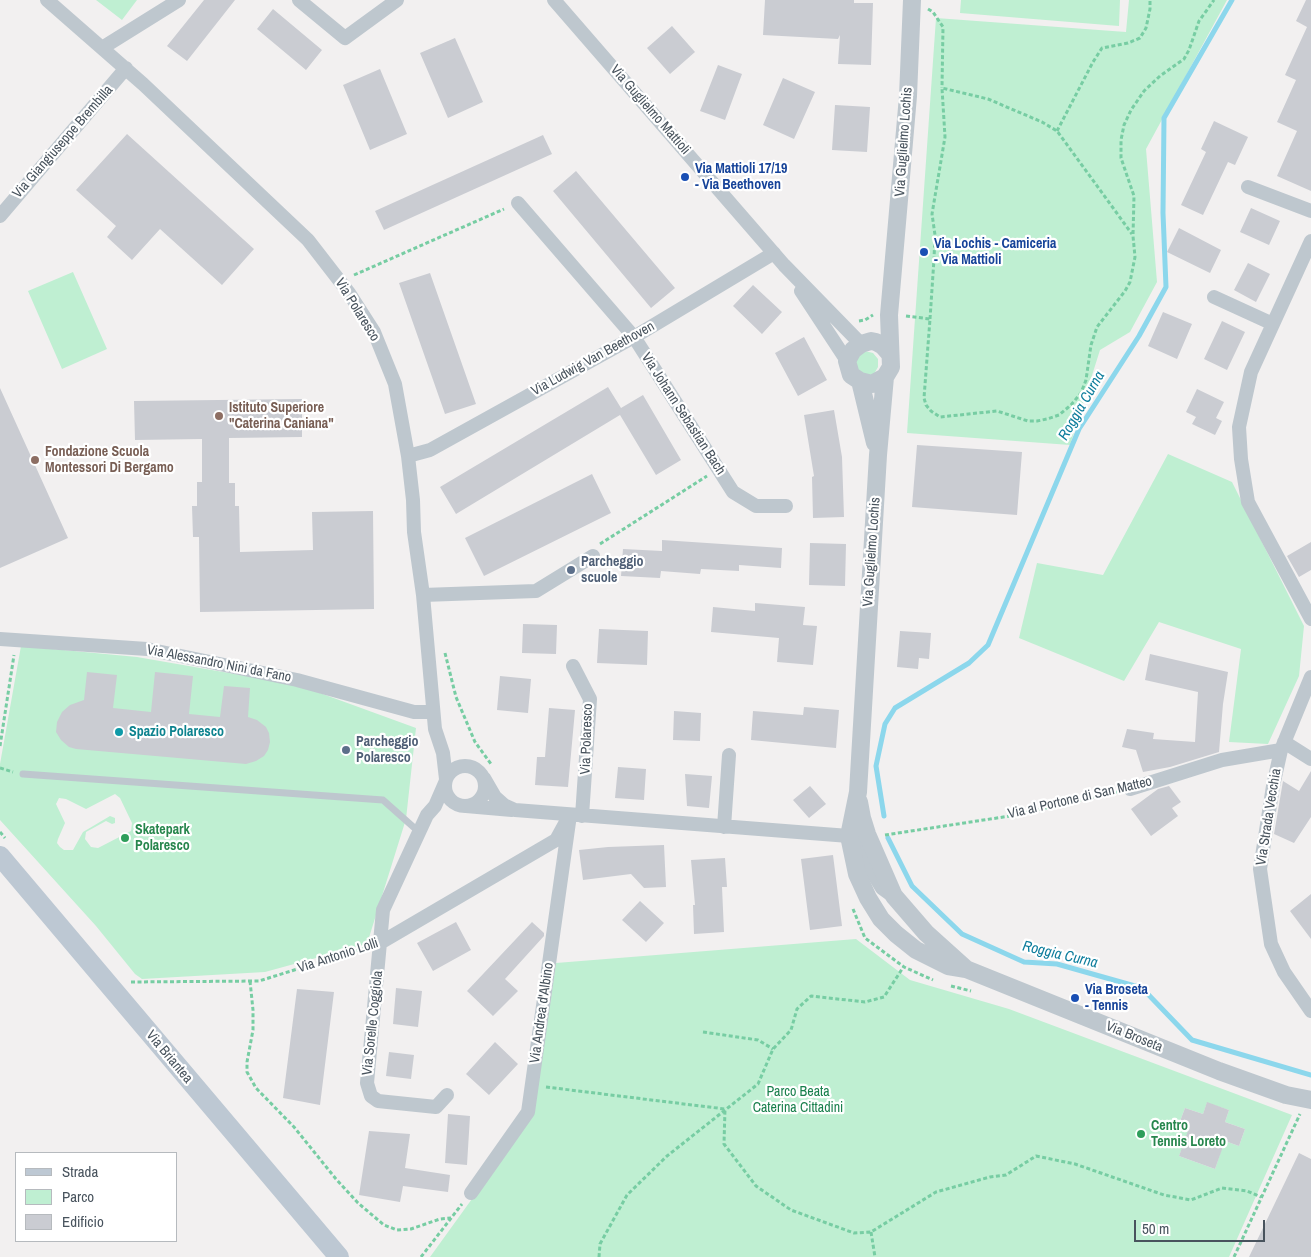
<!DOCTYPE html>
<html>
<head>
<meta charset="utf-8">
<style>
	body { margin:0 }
	#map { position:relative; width:1311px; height:1257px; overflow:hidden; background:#f2f0f0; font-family:"Archivo Narrow",sans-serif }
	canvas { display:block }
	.legend { position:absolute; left:15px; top:1152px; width:162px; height:90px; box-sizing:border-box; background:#fff; border:1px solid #b6babe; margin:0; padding:6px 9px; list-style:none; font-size:15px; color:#48535d }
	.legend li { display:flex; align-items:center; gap:10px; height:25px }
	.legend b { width:25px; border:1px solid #b6babe }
	.scale { position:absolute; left:1134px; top:1220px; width:131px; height:22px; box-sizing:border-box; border:2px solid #48535d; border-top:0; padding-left:6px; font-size:15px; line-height:18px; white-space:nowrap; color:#48535d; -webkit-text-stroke:4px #fff; paint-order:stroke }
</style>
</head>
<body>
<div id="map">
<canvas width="1311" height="1257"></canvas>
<ul class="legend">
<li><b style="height:6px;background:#bdc8d3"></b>Strada</li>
<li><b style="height:14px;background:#bfefd2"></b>Parco</li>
<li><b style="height:14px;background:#caccd2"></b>Edificio</li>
</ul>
<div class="scale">50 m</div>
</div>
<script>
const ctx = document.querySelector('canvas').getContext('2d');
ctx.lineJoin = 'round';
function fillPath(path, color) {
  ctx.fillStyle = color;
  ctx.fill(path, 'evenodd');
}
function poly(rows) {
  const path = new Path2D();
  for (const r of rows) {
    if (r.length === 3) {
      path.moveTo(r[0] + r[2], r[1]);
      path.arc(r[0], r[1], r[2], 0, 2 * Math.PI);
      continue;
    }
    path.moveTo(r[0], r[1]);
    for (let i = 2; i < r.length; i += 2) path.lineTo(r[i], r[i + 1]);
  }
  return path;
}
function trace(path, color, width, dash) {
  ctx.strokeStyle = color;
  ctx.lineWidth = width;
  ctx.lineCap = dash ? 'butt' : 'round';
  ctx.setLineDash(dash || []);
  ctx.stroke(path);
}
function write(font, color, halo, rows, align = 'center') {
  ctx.font = font + ' "Archivo Narrow",sans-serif';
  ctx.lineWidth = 4.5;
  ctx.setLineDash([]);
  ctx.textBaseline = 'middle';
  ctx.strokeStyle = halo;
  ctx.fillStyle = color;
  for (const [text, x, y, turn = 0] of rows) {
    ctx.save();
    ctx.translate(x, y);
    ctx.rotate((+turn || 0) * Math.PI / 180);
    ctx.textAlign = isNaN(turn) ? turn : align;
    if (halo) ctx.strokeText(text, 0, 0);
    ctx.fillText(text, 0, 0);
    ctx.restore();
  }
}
fillPath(poly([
	[96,0,137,0,122,20],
	[961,0,1120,0,1119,26,960,13],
	[1129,0,1227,0,1146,149,1157,282,1130,332,1100,350,1070,445,907,433,936,18,1126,32],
	[73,272,107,349,62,369,28,291],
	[865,351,873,353,878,359,878,367,874,374,870,375,858,373,855,358],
	[1168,454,1232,482,1304,626,1299,676,1268,744,1229,742,1241,649,1159,622,1124,681,1019,638,1037,563,1103,575],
	[21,646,137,657,298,685,416,728,406,819,367,944,265,972,142,979,135,974,96,926,0,820,0,764],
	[115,794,120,798,132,823,131,831,98,848,91,847,85,839,86,832,106,821,112,824,115,823,115,818,110,816,83,832,73,850,64,850,60,847,57,843,58,839,65,823,56,804,59,798,66,799,86,809],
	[856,939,910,980,1009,1009,1292,1115,1229,1257,430,1257,534,1113,556,963],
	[1207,1103,1229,1110,1225,1122,1245,1129,1239,1146,1211,1136,1209,1143,1222,1148,1215,1169,1179,1156,1187,1136,1203,1133,1179,1124,1185,1108,1203,1114]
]), '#bfefd2');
trace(poly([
	[884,816,876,766,885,724,895,708,969,663,988,645,1079,429,1139,336,1166,287,1163,213,1164,118,1232,0],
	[888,838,912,886,962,934,1024,962,1057,964,1142,988,1192,1040,1311,1075]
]), '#8cd7ec', 5);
fillPath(poly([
	[204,0,235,0,187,61,167,46],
	[765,0,854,0,854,3,873,3,871,65,838,64,840,35,838,39,763,35],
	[1306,0,1311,0,1311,191,1277,176,1297,131,1277,122,1296,80,1285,75,1307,27,1296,21],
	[273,9,322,50,306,70,257,29],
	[672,26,695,52,670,74,647,48],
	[455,38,483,102,448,118,420,53],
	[718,65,742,74,725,120,700,111],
	[380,69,407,134,370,150,343,85],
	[783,78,815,92,794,139,763,125],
	[835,105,870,107,867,152,832,150],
	[1214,121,1248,137,1235,165,1228,162,1203,215,1181,205,1206,152,1201,149],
	[127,134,254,249,222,285,160,229,132,260,107,237,116,226,76,190],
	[543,135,552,154,384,230,375,211],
	[576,171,675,288,651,308,553,191],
	[1251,208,1280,221,1269,245,1240,232],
	[1179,228,1221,250,1210,273,1167,252],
	[1248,263,1270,274,1256,302,1234,290],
	[430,273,476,404,445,414,399,283],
	[753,285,782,312,762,334,733,306],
	[1163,312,1192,324,1177,359,1148,346],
	[1222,321,1245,332,1227,370,1204,359],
	[804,337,827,380,798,396,775,353],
	[608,387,621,408,643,395,681,460,656,475,620,415,456,514,440,487],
	[0,388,68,538,0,568],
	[1197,389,1224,402,1216,418,1222,421,1215,435,1192,424,1196,417,1186,412],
	[302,399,302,437,229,438,229,483,235,483,235,506,239,506,240,552,313,550,312,512,373,511,374,609,200,612,199,537,193,537,192,506,197,506,197,482,202,482,202,439,135,440,134,401],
	[834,410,842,457,844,517,813,518,812,477,814,476,804,415],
	[917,445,1022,452,1017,515,912,507],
	[592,474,611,513,484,576,465,538],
	[662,540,782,548,781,568,739,565,739,571,701,569,700,574,661,571,660,578,621,576,623,549,662,551],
	[1311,542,1311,570,1299,577,1287,556],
	[810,543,846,544,845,586,809,585],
	[755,603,805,607,803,625,817,626,813,665,777,662,779,638,711,632,713,607,755,611],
	[523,624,557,625,556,654,522,653],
	[599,629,648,631,647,665,597,663],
	[900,631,931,633,929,659,919,658,918,669,897,667],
	[1150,654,1228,672,1223,704,1219,752,1170,767,1143,772,1136,750,1122,747,1127,729,1154,733,1153,739,1195,742,1198,692,1145,680],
	[87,672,117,675,113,708,151,712,155,672,193,676,189,714,220,717,224,686,250,688,248,717,257,720,266,727,269,733,270,742,268,750,264,756,256,761,246,764,76,749,69,747,61,740,56,732,57,722,62,712,70,705,84,700],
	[500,676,531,679,528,713,497,710],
	[804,707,839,710,836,748,751,740,753,711,803,715],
	[549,708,575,710,568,787,535,785,537,757,545,757],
	[674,711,701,713,700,741,673,740],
	[618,767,646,769,644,800,615,798],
	[1311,771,1311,817,1294,843,1274,834,1283,781,1299,791],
	[685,774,712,776,709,808,687,806],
	[810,786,826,804,809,818,793,800],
	[1169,786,1181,802,1172,808,1178,816,1151,836,1131,809,1158,789],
	[664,845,666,887,644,888,631,874,583,880,579,850,608,847],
	[833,855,842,926,810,930,801,859],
	[725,858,727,887,722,887,724,932,694,934,693,905,695,905,691,860],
	[1311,894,1311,939,1290,911],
	[640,901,664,923,646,942,622,920],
	[456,922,471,950,433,971,417,943],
	[532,922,544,933,544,936,505,979,518,991,493,1016,467,991],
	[396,988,422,991,418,1027,393,1024],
	[297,989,334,992,320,1105,283,1098],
	[495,1042,518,1064,489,1095,466,1074],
	[389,1052,414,1055,411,1079,386,1076],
	[1207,1102,1229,1110,1225,1122,1245,1129,1239,1146,1225,1141,1215,1169,1179,1156,1189,1128,1179,1124,1185,1108,1203,1114],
	[448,1114,470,1116,467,1165,445,1163],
	[369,1131,410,1134,405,1168,450,1175,448,1192,403,1186,400,1202,359,1195],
	[1299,1153,1311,1159,1311,1257,1249,1257]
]), '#caccd2');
trace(poly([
	[928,9,933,12,943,27,942,88],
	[1057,131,1093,62,1102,48,1128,43,1140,38,1146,28,1150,9,1150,0],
	[354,275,504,209],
	[906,316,930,319,924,398,926,405,931,411,940,417,997,411,1028,421,1037,421,1047,419,1059,415,1071,405,1081,393,1086,380,1091,345,1097,327,1125,291,1130,282,1135,257,1133,236,1134,196,1121,158,1121,140,1124,125,1131,110,1144,91,1160,76,1184,59,1189,50,1199,21,1214,0],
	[930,319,934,259,935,235,932,214,945,137,942,88,988,99,1042,122,1057,131,1132,234],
	[859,321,865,320,873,315],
	[600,544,707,476],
	[445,653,456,697,475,742,491,764],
	[0,746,14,655],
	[0,768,13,772],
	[0,832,5,838],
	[885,835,1010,816,1117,792],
	[853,909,865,938,904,967,933,980],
	[250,981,253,1010,253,1030,247,1062,247,1072,256,1088,294,1127,336,1179,358,1203,384,1225,397,1230,411,1229,440,1219,451,1218],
	[131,982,259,981,365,948],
	[951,986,971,991],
	[703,1032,758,1040,773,1049],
	[546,1087,725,1109,724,1144,756,1186,791,1210,854,1233,871,1232,936,1192,990,1177,1006,1175,1036,1156,1075,1164,1164,1195,1191,1200,1222,1188,1247,1191,1261,1197],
	[871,1232,875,1257],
	[421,1257,462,1204],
	[599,1257,600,1244,627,1195,667,1156,758,1084,773,1049,791,1030,797,1009,811,996,865,1002,884,997,904,966],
	[1234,1257,1300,1114]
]), '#77cda3', 3, [4, 2.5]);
trace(poly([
	[23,774,383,800,419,832]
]), '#bec7ce', 7);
trace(poly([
	[47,0,143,84,308,240,349,293,374,332,395,384,408,456,413,500,414,532,423,595,435,729,443,753,446,779],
	[299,0,345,38,397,0],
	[554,0,784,265,861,344],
	[102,48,179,0],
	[1248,187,1311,211],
	[518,203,634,337,733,492,756,506,786,506],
	[0,216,126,68],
	[1311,241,1251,372,1239,427,1241,459,1248,502,1311,619],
	[801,291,847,361],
	[1214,297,1273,324],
	[408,456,430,450,634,337,774,253],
	[423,595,536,591,593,556],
	[0,639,147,649,297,680,414,712,433,712],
	[573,666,590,699,582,816],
	[1311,677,1281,750,1273,786,1260,869,1271,944,1284,972,1311,1011],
	[1284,742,1311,759],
	[465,786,20],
	[484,778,495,797,504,805,515,810,849,836,859,840,865,859,874,875,882,888,893,896],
	[445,783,435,806,427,815,383,910,367,1083,371,1096,378,1101,436,1107,447,1095],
	[1130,789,1222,760,1281,750],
	[466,806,512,810],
	[724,827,729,755],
	[380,943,556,840,567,820],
	[471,1193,528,1112,570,815]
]), '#bec7ce', 14);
trace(poly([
	[912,0,908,96,889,315,891,367,885,377,878,455,858,792,849,836,857,874,868,898,881,919,896,934,916,950,948,966,966,969,1219,1071,1286,1095,1311,1100],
	[885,377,872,384,860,381,851,375,847,361,853,350,861,344,871,341,876,342,883,346,890,354],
	[860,381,875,443],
	[859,802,862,818,867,834,894,896,926,933,966,969]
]), '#bec7ce', 18);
trace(poly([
	[0,856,339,1257]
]), '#bdc8d3', 20);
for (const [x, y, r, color] of [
	[685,177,5,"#1a4fb4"],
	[924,252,5,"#1a4fb4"],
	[219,416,5,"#8d6e63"],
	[35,460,5,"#8d6e63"],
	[571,570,5,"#5c6f8a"],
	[119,732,5,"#0f9aa8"],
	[346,750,5,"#5c6f8a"],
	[125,838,5,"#2e9e5b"],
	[1075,998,5,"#1a4fb4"],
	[1141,1134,5,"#2e9e5b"]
]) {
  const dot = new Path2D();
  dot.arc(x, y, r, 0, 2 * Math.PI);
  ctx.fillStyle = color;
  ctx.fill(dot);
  trace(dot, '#fff', 2);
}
write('14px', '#48535d', '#fff', [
	["Via Guglielmo Mattioli",650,110,49],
	["Via Giangiuseppe Brembilla",63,142,-49],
	["Via Guglielmo Lochis",904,142,-86],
	["Via Polaresco",357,310,58],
	["Via Ludwig Van Beethoven",593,359,-29],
	["Via Johann Sebastian Bach",683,414,57],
	["Via Guglielmo Lochis",872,552,-86],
	["Via Alessandro Nini da Fano",219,664,11],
	["Via Polaresco",587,739,-88],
	["Via al Portone di San Matteo",1080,798,-13],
	["Via Strada Vecchia",1269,817,-81],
	["Via Antonio Lolli",338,956,-18],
	["Via Andrea d'Albino",542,1013,-82],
	["Via Sorelle Coggiola",373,1023,-84],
	["Via Broseta",1134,1037,22],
	["Via Briantea",169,1057,50]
]);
write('bold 14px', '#164399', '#fff', [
	["Via Mattioli 17/19",695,169],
	["- Via Beethoven",695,185],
	["Via Lochis - Camiceria",934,244],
	["- Via Mattioli",934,260],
	["Via Broseta",1085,990],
	["- Tennis",1085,1006]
], 'left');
write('bold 14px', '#785e54', '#fff', [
	["Istituto Superiore",229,408],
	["\"Caterina Caniana\"",229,424],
	["Fondazione Scuola",45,452],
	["Montessori Di Bergamo",45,468]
], 'left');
write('bold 14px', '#4e5e75', '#fff', [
	["Parcheggio",581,562],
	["scuole",581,578],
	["Parcheggio",356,742],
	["Polaresco",356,758]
], 'left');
write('bold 14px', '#0d838f', '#fff', [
	["Spazio Polaresco",129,732]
], 'left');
write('bold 14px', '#27864d', '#fff', [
	["Skatepark",135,830],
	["Polaresco",135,846],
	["Centro",1151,1126],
	["Tennis Loreto",1151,1142]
], 'left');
write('14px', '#187f4c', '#fff', [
	["Parco Beata",798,1092],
	["Caterina Cittadini",798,1108]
]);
write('italic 15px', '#0d7d9c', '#fff', [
	["Roggia Curna",1082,406,-60],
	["Roggia Curna",1060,955,13]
]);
</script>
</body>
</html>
